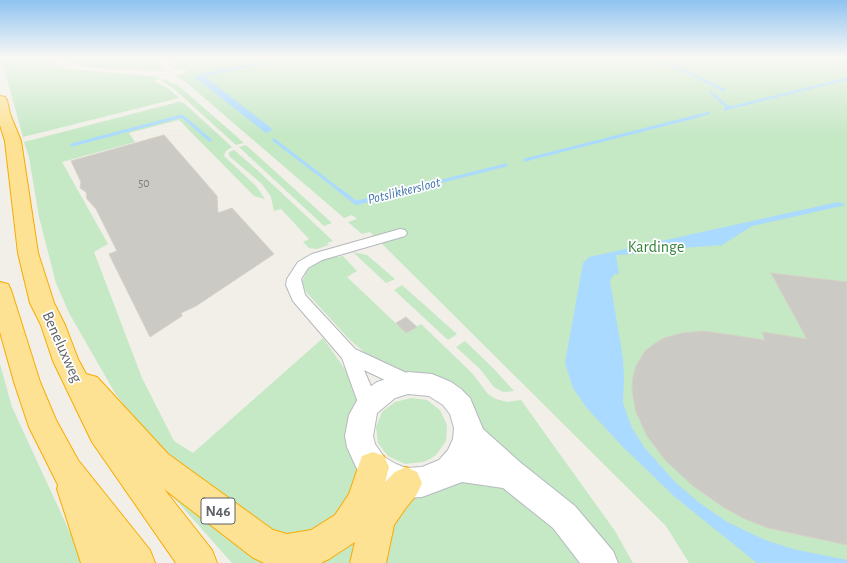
<!DOCTYPE html>
<html>
<head>
<meta charset="utf-8">
<style>
	body { margin:0 }
	canvas { display:block; background:#f1efe8 }
</style>
</head>
<body>
<canvas width="847" height="563"></canvas>
<script>
const ctx = document.querySelector('canvas').getContext('2d');
ctx.lineJoin = 'round';
function fillPath(path, color) {
  ctx.fillStyle = color;
  ctx.fill(path, 'evenodd');
}
function poly(rows) {
  const path = new Path2D();
  for (const r of rows) {
    path.moveTo(r[0], r[1]);
    for (let i = 2; i < r.length; i += 2) path.lineTo(r[i], r[i + 1]);
  }
  return path;
}
function trace(path, color, width, dash) {
  ctx.strokeStyle = color;
  ctx.lineWidth = width;
  ctx.lineCap = dash ? 'butt' : 'round';
  ctx.setLineDash(dash || []);
  ctx.stroke(path);
}
function write(font, color, halo, rows, align = 'center') {
  ctx.font = font + ' "Alegreya Sans",sans-serif';
  ctx.lineWidth = 3.5;
  ctx.setLineDash([]);
  ctx.textBaseline = 'middle';
  ctx.strokeStyle = halo;
  ctx.fillStyle = color;
  for (const [text, x, y, turn = 0] of rows) {
    ctx.save();
    ctx.translate(x, y);
    ctx.rotate((+turn || 0) * Math.PI / 180);
    ctx.textAlign = isNaN(turn) ? turn : align;
    if (halo) ctx.strokeText(text, 0, 0);
    ctx.fillText(text, 0, 0);
    ctx.restore();
  }
}
fillPath(poly([
	[1,57,42,57,51,63,67,69,154,76,161,78,154,81,169,89,179,98,23,137],
	[53,57,81,57,88,59,93,57,151,57,165,71,93,68,65,62],
	[169,57,847,57,847,563,689,563,666,526,370,232,362,234,348,222,357,219,352,215,344,218,188,84,175,76,187,72,182,68,177,69,170,67,179,65],
	[164,79,179,86,244,143,236,145,173,88,161,81],
	[178,102,184,103,232,147,225,152,224,156,256,186,265,199,254,196,179,120,129,133,135,142,62,162,108,244,94,252,142,378,174,441,193,453,323,338,354,382,359,402,361,472,351,505,309,533,281,537,175,472,115,393,69,313,56,283,39,217,29,157,24,142],
	[246,145,332,223,324,226,239,147],
	[234,150,256,169,333,241,327,243,329,245,317,249,309,248,303,242,309,239,281,209,274,211,271,197,262,184,229,156,229,152],
	[353,252,367,255,395,279,386,283],
	[337,256,338,257,343,256,357,271,347,277,406,333,421,324,472,373,488,394,496,399,507,402,521,400,615,531,633,563,616,563,567,504,406,374,365,353,348,338,306,292,302,282,308,268,320,260],
	[402,285,457,334,448,340,394,290],
	[465,341,493,368,514,391,503,392,494,387,480,369,456,347],
	[0,364,12,407,84,563,0,563],
	[411,398,427,400,440,410,447,425,446,441,436,455,430,459,423,462,405,464,388,456,378,443,376,427,382,412,395,402],
	[461,476,503,483,536,507,585,563,379,563,401,500],
	[167,490,243,547,353,530,359,563,232,563]
]), '#c5e8c5');
fillPath(poly([
	[203,75,271,128,272,130,266,133,193,76],
	[838,202,846,205,752,226,722,245,642,251,635,254,616,255,619,274,614,274,610,281,623,359,624,378,623,403,632,428,644,447,675,482,697,501,727,522,765,540,793,549,847,560,847,563,757,563,675,497,621,445,586,407,573,388,565,363,583,263,589,257]
]), '#aadaff');
trace(poly([
	[669,64,724,90],
	[203,75,263,63],
	[711,92,726,106,731,108],
	[725,109,847,79],
	[179,117,183,117],
	[694,117,709,113]
]), '#aadaff', 2.5);
trace(poly([
	[274,140,342,192],
	[72,145,182,116,210,140],
	[525,160,698,116],
	[399,192,506,165]
]), '#aadaff', 3);
trace(poly([
	[341,191,356,203,403,191]
]), '#aadaff', 4);
const building = poly([
	[164,135,217,196,218,213,232,208,274,254,196,306,181,313,182,316,150,337,109,254,117,251,96,209,87,199,86,192,80,188,81,182,71,161,164,135],
	[771,273,847,282,847,545,768,528,745,519,723,507,693,486,665,460,647,436,636,412,632,390,633,377,636,366,645,351,654,344,664,338,682,333,704,331,765,340,762,332,807,339,771,273],
	[406,317,417,327,406,333,396,323,406,317]
]);
fillPath(building, '#cccac5');
trace(building, '#d6d1c6', 1);
const street = poly([
	[400,229,405,230,407,233,405,236,322,260,308,268,301,279,305,295,355,349,415,377,417,383,415,389,408,391,364,370,376,398,378,405,375,411,368,414,361,411,342,358,293,301,286,285,287,279,298,262,312,254,400,229]
]);
const secondary = poly([
	[408,372,432,374,451,382,461,389,470,398,483,429,521,463,575,506,613,551,618,563,580,563,553,528,503,488,462,482,422,497,406,498,377,488,362,477,356,467,347,447,345,436,349,415,359,397,367,389,377,382,408,372],
	[408,394,429,396,443,405,450,414,454,428,453,439,448,450,439,460,422,467,406,468,396,464,384,457,375,444,373,436,377,413,395,398,408,394]
]);
const highway = poly([
	[0,96,5,97,7,100,10,114,21,141,38,253,54,303,65,325,78,359,86,374,97,377,168,454,273,530,287,534,311,530,335,515,349,494,362,456,373,452,384,456,389,467,385,482,395,472,406,467,417,472,422,483,417,494,405,509,394,525,386,563,350,563,355,542,329,559,321,563,264,563,252,557,164,489,212,550,217,563,176,563,92,442,53,361,41,325,30,303,18,253,5,141,0,125,0,96],
	[0,282,8,284,11,290,40,382,56,420,78,460,150,550,155,563,81,563,57,489,58,485,29,427,14,382,0,332,0,282]
]);
trace(street, '#b5b8bc', 2);
trace(secondary, '#b6babf', 2);
trace(highway, '#f9ab00', 2);
fillPath(street, '#fff');
fillPath(secondary, '#fff');
fillPath(highway, '#fde293');
const sky = ctx.createLinearGradient(0, 0, 0, 136);
sky.addColorStop(0, '#8fc3f1');
sky.addColorStop(0.42, '#f9f8f5');
sky.addColorStop(1, '#f9f8f500');
ctx.fillStyle = sky;
ctx.fillRect(0, 0, 847, 136);
write('12px', '#7a7d7f', null, [
	["50",144,183]
]);
write('italic 14px', '#4174aa', '#fff', [
	["Potslikkersloot",404,191,-14]
]);
for (const [x, y, w] of [
	[218,511,34]
]) {
  const box = new Path2D();
  box.roundRect(x - w / 2, y - 13, w, 26, 3);
  ctx.fillStyle = '#fff';
  ctx.fill(box);
  trace(box, '#5f6368', 1);
}
write('bold 15px', '#5f6368', null, [
	["N46",218,511]
]);
write('16px', '#348238', '#fff', [
	["Kardinge",656,247]
]);
write('16px', '#5f6368', '#fff', [
	["Beneluxweg",62,347,66]
]);
</script>
</body>
</html>
